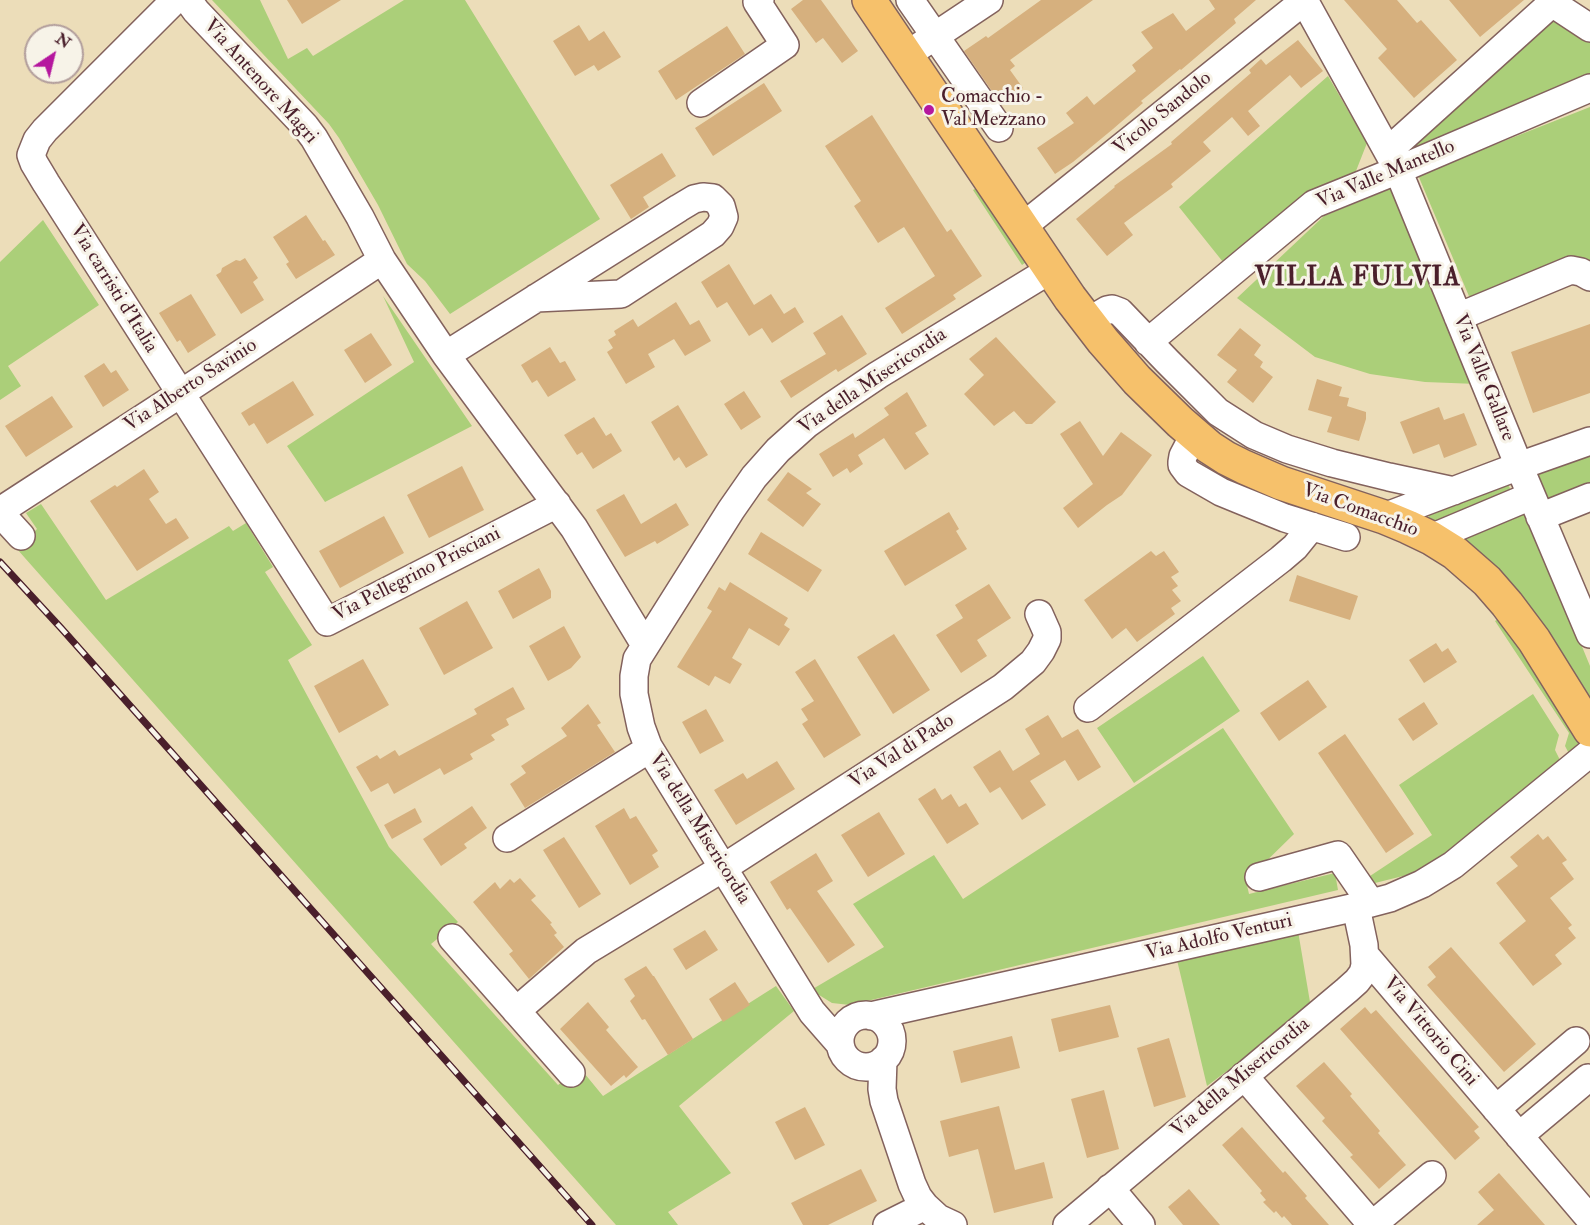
<!DOCTYPE html>
<html>
<head>
<meta charset="utf-8">
<style>
	body { margin:0 }
	#map { position:relative; width:1590px; height:1225px; overflow:hidden; background:#ecddb9; font-family:"IM FELL Double Pica",serif }
	canvas { display:block }
	.north { position:absolute; left:24px; top:24px; width:60px; height:60px; box-sizing:border-box; background:#f7f3e8; border:2px solid #b29e9c; border-radius:50%; rotate:35deg; font-size:16px; font-weight:700; line-height:24px; text-align:center; color:#4a1f2b }
	.north::after { content:''; display:block; margin:auto; width:21px; height:27px; background:#b5179e; clip-path:polygon(50% 0,100% 100%,50% 72%,0 100%) }
</style>
</head>
<body>
<div id="map">
<canvas width="1590" height="1225"></canvas>
<div class="north">N</div>
</div>
<script>
const ctx = document.querySelector('canvas').getContext('2d');
ctx.lineJoin = 'round';
function fillPath(path, color) {
  ctx.fillStyle = color;
  ctx.fill(path, 'evenodd');
}
function poly(rows) {
  const path = new Path2D();
  for (const r of rows) {
    if (r.length === 3) {
      path.moveTo(r[0] + r[2], r[1]);
      path.arc(r[0], r[1], r[2], 0, 2 * Math.PI);
      continue;
    }
    path.moveTo(r[0], r[1]);
    for (let i = 2; i < r.length; i += 2) path.lineTo(r[i], r[i + 1]);
  }
  return path;
}
function trace(path, color, width, dash) {
  ctx.strokeStyle = color;
  ctx.lineWidth = width;
  ctx.lineCap = dash ? 'butt' : 'round';
  ctx.setLineDash(dash || []);
  ctx.stroke(path);
}
function write(font, color, halo, rows, align = 'center') {
  ctx.font = font + ' "IM FELL Double Pica",serif';
  ctx.lineWidth = 6;
  ctx.setLineDash([]);
  ctx.textBaseline = 'middle';
  ctx.strokeStyle = halo;
  ctx.fillStyle = color;
  for (const [text, x, y, turn = 0] of rows) {
    ctx.save();
    ctx.translate(x, y);
    ctx.rotate((+turn || 0) * Math.PI / 180);
    ctx.textAlign = isNaN(turn) ? turn : align;
    if (halo) ctx.strokeText(text, 0, 0);
    ctx.fillText(text, 0, 0);
    ctx.restore();
  }
}
fillPath(poly([
	[212,0,260,0,288,59,307,48,313,56,404,0,465,0,600,219,450,314,425,281,407,264,378,205,339,138,329,124],
	[1555,20,1590,43,1590,79,1407,157,1407,148],
	[1328,76,1367,143,1354,176,1227,267,1179,207],
	[1590,107,1590,262,1471,301,1418,175],
	[983,184,1032,258,1022,265,973,190],
	[1392,188,1477,384,1425,382,1370,374,1315,357,1237,298,1324,216],
	[43,220,99,305,8,366,21,386,0,400,0,262],
	[383,296,472,426,325,502,287,446,414,362],
	[1590,449,1590,492,1552,508,1535,469],
	[1506,479,1513,496,1433,527,1426,510],
	[41,504,106,600,229,526,233,531,246,523,273,567,265,572,312,645,288,660,389,847,458,922,431,944,558,1085,580,1068,603,1096,776,986,794,1011,679,1106,731,1173,668,1212,678,1225,616,1225,17,549,37,529,26,513],
	[1525,508,1590,666,1590,710,1463,541,1465,532],
	[1503,616,1590,748,1574,763,1565,746,1569,733,1495,621],
	[1203,656,1240,711,1134,783,1097,728],
	[1533,694,1559,735,1555,750,1561,762,1449,855,1411,874,1375,883,1370,876,1432,835,1399,785],
	[1223,728,1294,834,1246,881,1249,894,1335,873,1338,890,850,1005,832,1003,811,990,884,947,853,904,934,855,963,899],
	[1298,931,1311,1008,1207,1086,1177,960]
]), '#abcf79');
fillPath(poly([
	[287,0,341,0,302,24],
	[803,0,821,0,858,51,842,63,823,38,816,43,791,9],
	[1041,0,1093,0,1010,60,1015,66,1010,70,1023,88,1001,104,964,51,986,36,988,38],
	[1209,0,1256,0,1234,19,1236,23,1181,70,1180,69,1141,101,1143,103,1113,129,1073,162,1055,174,1037,148,1074,123,1066,113,1087,96,1094,105,1136,71,1132,65,1153,48,1141,32,1173,13,1186,31,1215,9],
	[1344,0,1397,0,1417,23,1421,20,1457,60,1414,98,1378,58,1387,49],
	[1449,0,1524,0,1480,37],
	[579,25,589,41,604,31,621,57,598,71,594,65,575,76,553,41],
	[727,26,745,54,676,100,658,71],
	[1298,40,1323,71,1301,88,1290,75,1248,111,1260,126,1248,136,1232,117,1203,142,1211,151,1171,184,1173,187,1124,223,1133,235,1107,256,1076,219,1115,187,1114,186,1172,144,1171,142,1251,73,1249,70,1261,59,1266,65],
	[764,83,782,111,713,156,695,128],
	[872,115,947,232,951,229,982,276,953,295,956,299,902,334,885,308,935,276,904,227,878,243,854,206,861,201,825,146],
	[662,153,676,176,643,197,649,207,631,219,610,185],
	[306,215,323,241,325,240,335,255,296,279,286,264,289,262,273,237],
	[245,258,258,278,253,282,264,300,241,314,216,275,221,272,222,268,236,260,240,261],
	[729,264,754,305,771,294,784,314,795,307,804,322,772,343,762,328,749,336,727,302,717,308,701,282],
	[191,294,216,335,188,353,180,340,177,342,159,313],
	[676,302,690,325,699,320,711,341,685,356,674,339,648,354,655,367,626,384,607,352,613,348,608,340,616,335,614,331,633,319,638,327],
	[842,315,867,354,838,372,836,369,791,398,780,381,826,354,813,333],
	[1590,324,1590,393,1533,413,1511,352],
	[1240,328,1261,345,1254,355,1263,362,1260,367,1273,377,1253,403,1227,382,1237,370,1217,355],
	[371,333,392,365,365,383,344,350],
	[996,337,1056,402,1032,424,1026,424,1014,411,994,426,964,394,984,375,969,359],
	[550,347,560,363,565,361,576,380,548,397,537,380,532,383,521,365],
	[104,363,111,373,116,370,129,390,103,407,84,376],
	[1317,379,1342,387,1339,396,1349,398,1347,406,1366,412,1366,419,1359,441,1327,432,1332,417,1308,410],
	[293,381,314,415,267,444,254,423,249,426,241,413],
	[744,391,761,417,741,430,724,404],
	[907,392,927,426,915,433,929,454,905,470,884,438,858,455,863,464,850,473,847,468,833,477,819,454,853,433,855,438,889,415,884,408],
	[52,396,73,427,26,457,5,426],
	[678,405,708,455,686,468,679,457,674,461,651,422],
	[1439,407,1444,420,1464,413,1477,445,1444,458,1439,444,1413,454,1400,422],
	[594,417,606,436,611,433,622,451,593,469,582,452,577,455,564,435],
	[1080,421,1103,456,1121,432,1152,455,1122,495,1107,505,1078,528,1063,508,1093,484,1060,434],
	[462,466,484,510,429,538,407,495],
	[144,469,159,492,149,499,166,524,176,518,189,538,137,571,90,501,115,485,117,487],
	[788,472,812,489,806,493,821,504,803,527,767,500],
	[624,494,641,524,676,503,689,525,657,544,655,541,625,557,596,510],
	[949,512,959,529,956,531,967,549,905,586,884,551],
	[384,516,404,553,340,588,319,551],
	[761,532,822,570,808,592,748,554],
	[1151,551,1156,556,1164,551,1179,572,1171,577,1178,586,1172,590,1181,601,1171,608,1175,614,1137,642,1126,628,1112,639,1084,600],
	[539,568,551,591,551,598,513,619,498,591],
	[1297,575,1358,596,1350,620,1289,601],
	[730,582,788,618,784,625,790,629,779,646,749,628,732,658,742,664,730,684,715,676,709,686,677,667,712,611,707,608,719,587,725,591],
	[989,584,1011,618,977,640,987,656,961,673,936,635,963,618,955,605],
	[467,601,493,648,444,675,419,628],
	[564,626,581,657,571,668,548,681,529,646],
	[894,634,930,690,893,714,857,657],
	[1436,643,1442,652,1448,648,1457,662,1424,683,1409,660],
	[363,659,389,705,339,733,314,686],
	[815,659,861,735,824,758,802,724,808,720,801,709,814,701,795,672],
	[1308,680,1327,707,1279,741,1260,713],
	[513,687,525,709,506,719,509,725,491,735,495,740,470,754,473,759,444,775,440,768,394,794,388,783,371,792,356,767,377,755,380,759,395,750,399,756,477,714,474,709],
	[1424,702,1438,724,1413,741,1398,719],
	[588,704,601,723,597,725,615,752,525,808,510,784,526,773,521,766,567,736,561,728],
	[706,709,724,741,700,754,682,722],
	[1048,715,1062,738,1078,729,1101,767,1078,781,1065,760,1030,781,1046,805,1022,820,1000,787,990,793,973,767,1000,750,1013,771,1040,754,1025,729],
	[1345,734,1414,834,1386,853,1318,753],
	[777,761,795,789,736,825,714,790,743,773,747,779],
	[935,788,942,800,951,794,959,807,966,803,979,824,947,844,918,799],
	[472,806,487,828,464,844,467,848,441,866,423,839],
	[415,808,422,822,392,839,384,825],
	[624,808,630,819,636,816,658,851,652,855,659,867,630,885,595,826],
	[879,812,905,854,868,877,841,835],
	[1538,834,1543,840,1548,836,1567,860,1562,863,1574,879,1550,898,1572,925,1568,928,1576,938,1555,955,1562,964,1533,986,1499,943,1526,921,1496,883,1518,866,1510,857],
	[564,837,601,894,579,908,543,850],
	[816,853,833,881,817,891,855,945,828,963,790,908,787,910,770,882],
	[520,878,536,896,531,900,552,923,550,924,557,933,554,935,564,947,529,979,509,954,513,951,473,902,495,882,500,889,510,879,514,883],
	[705,930,718,950,686,970,673,949],
	[1451,947,1536,1044,1504,1072,1427,985,1436,977,1428,967],
	[646,966,653,976,654,976,693,1039,668,1055,645,1019,642,1020,630,1001,635,996,624,979],
	[735,982,750,1005,723,1022,709,999],
	[588,1002,609,1027,606,1030,638,1067,626,1078,624,1075,611,1086,560,1029],
	[1110,1005,1119,1037,1059,1052,1051,1019],
	[1365,1007,1371,1014,1376,1010,1479,1127,1474,1131,1480,1138,1455,1160,1340,1029],
	[1012,1036,1020,1068,961,1083,953,1051],
	[1169,1038,1186,1097,1154,1107,1137,1048],
	[1324,1062,1352,1094,1350,1096,1380,1131,1378,1133,1406,1165,1379,1189,1350,1157,1353,1155,1322,1121,1325,1118,1296,1086],
	[1104,1090,1119,1149,1087,1158,1071,1099],
	[999,1106,1015,1170,1044,1162,1053,1198,994,1213,978,1149,949,1157,940,1121],
	[805,1107,825,1145,795,1160,775,1122],
	[1242,1127,1283,1173,1285,1171,1307,1196,1305,1198,1329,1225,1292,1225,1284,1216,1282,1218,1276,1211,1274,1213,1263,1202,1266,1200,1260,1193,1262,1191,1222,1145],
	[861,1169,877,1201,828,1225,803,1225,791,1203],
	[1499,1173,1545,1225,1477,1225,1494,1210,1478,1192],
	[1189,1189,1220,1225,1183,1225,1168,1207]
]), '#d6b07e');
const minor = poly([
	[175,0,45,130,37,140,31,155,34,163,46,183,327,622,557,504],
	[188,0,196,11,305,126,314,138,360,217,382,260,446,355,574,528,645,645],
	[910,0,999,128],
	[1304,0,1398,170,1519,466,1590,634],
	[920,46,989,0],
	[701,103,785,45,757,2,760,0],
	[1388,151,1552,3,1590,28],
	[1022,227,1304,1],
	[1458,317,1571,270,1581,272,1590,277],
	[1087,322,1107,310,1112,309,1120,312,1167,361,1218,412,1254,435,1287,449,1332,463,1389,477,1454,491],
	[1148,342,1314,204,1398,170,1590,88],
	[446,355,679,208,694,199,703,197,713,198,721,206,724,217,720,226,713,234,621,294,536,298],
	[1194,435,1183,456,1182,462,1182,465,1188,473,1221,492,1243,501,1285,518,1346,537],
	[0,511,180,394,382,260],
	[0,513,21,536],
	[1384,517,1519,466,1590,441],
	[1540,517,1590,497],
	[1431,538,1531,496],
	[1088,708,1281,559,1295,547,1312,526],
	[507,838,649,749],
	[1259,877,1338,855,1371,903],
	[452,938,571,1073],
	[1365,955,1590,1219],
	[516,1011,586,951,723,868,1003,687,1033,662,1041,651,1047,639,1047,632,1039,614],
	[866,1041,26],
	[871,1016,1356,907,1390,898,1422,884,1453,865,1590,753],
	[840,1044,812,1012,648,746,641,727,634,694,634,676,637,659,731,510,754,477,778,450,807,424,832,406,878,375,1050,270],
	[883,1060,882,1089,884,1101,912,1184,918,1197,925,1206,938,1218,953,1225],
	[1244,1076,1372,1225],
	[1496,1109,1576,1041],
	[1519,1136,1588,1078,1590,1080],
	[1110,1188,1141,1225],
	[887,1225,925,1206],
	[1067,1225,1347,990,1357,981,1363,973,1365,965,1364,945,1356,907],
	[1372,1225,1432,1175]
]);
const major = poly([
	[869,0,1070,298,1103,341,1137,380,1180,422,1209,447,1226,458,1244,467,1281,483,1384,517,1408,527,1431,538,1455,553,1487,581,1507,604,1534,640,1590,730]
]);
trace(minor, '#83625d', 30);
trace(major, '#83625d', 36);
trace(minor, '#fff', 27);
trace(major, '#f6c16b', 33);
const rail = poly([
	[0,562,61,628,592,1225]
]);
trace(rail, '#4a1f2b', 7);
trace(rail, '#f7f3e8', 4.5, [14]);
for (const [x, y, r, color] of [
	[929,110,6,"#b5179e"]
]) {
  const dot = new Path2D();
  dot.arc(x, y, r, 0, 2 * Math.PI);
  ctx.fillStyle = color;
  ctx.fill(dot);
  trace(dot, '#f7f3e8', 2);
}
write('20px', '#4a1f2b', '#f7f3e8', [
	["Via Antenore Magri",260,82,48],
	["Vicolo Sandolo",1163,114,-39],
	["Via Valle Mantello",1386,175,-23],
	["Via carristi d'Italia",113,289,58],
	["Via Valle Gallare",1483,378,68],
	["Via della Misericordia",873,382,-34],
	["Via Alberto Savinio",191,386,-33],
	["Via Comacchio",1360,511,20],
	["Via Pellegrino Prisciani",417,575,-27],
	["Via Val di Pado",902,752,-33],
	["Via della Misericordia",699,829,58],
	["Via Adolfo Venturi",1219,938,-13],
	["Via Vittorio Cini",1430,1032,50],
	["Via della Misericordia",1241,1078,-40]
]);
write('20px', '#4a1f2b', '#f7f3e8', [
	["Comacchio -",941,98],
	["Val Mezzano",941,121]
], 'left');
ctx.letterSpacing = '1.5px';
write('bold 26px', '#4a1f2b', '#f7f3e8', [
	["VILLA FULVIA",1358,279]
]);
ctx.letterSpacing = '0px';
</script>
</body>
</html>
